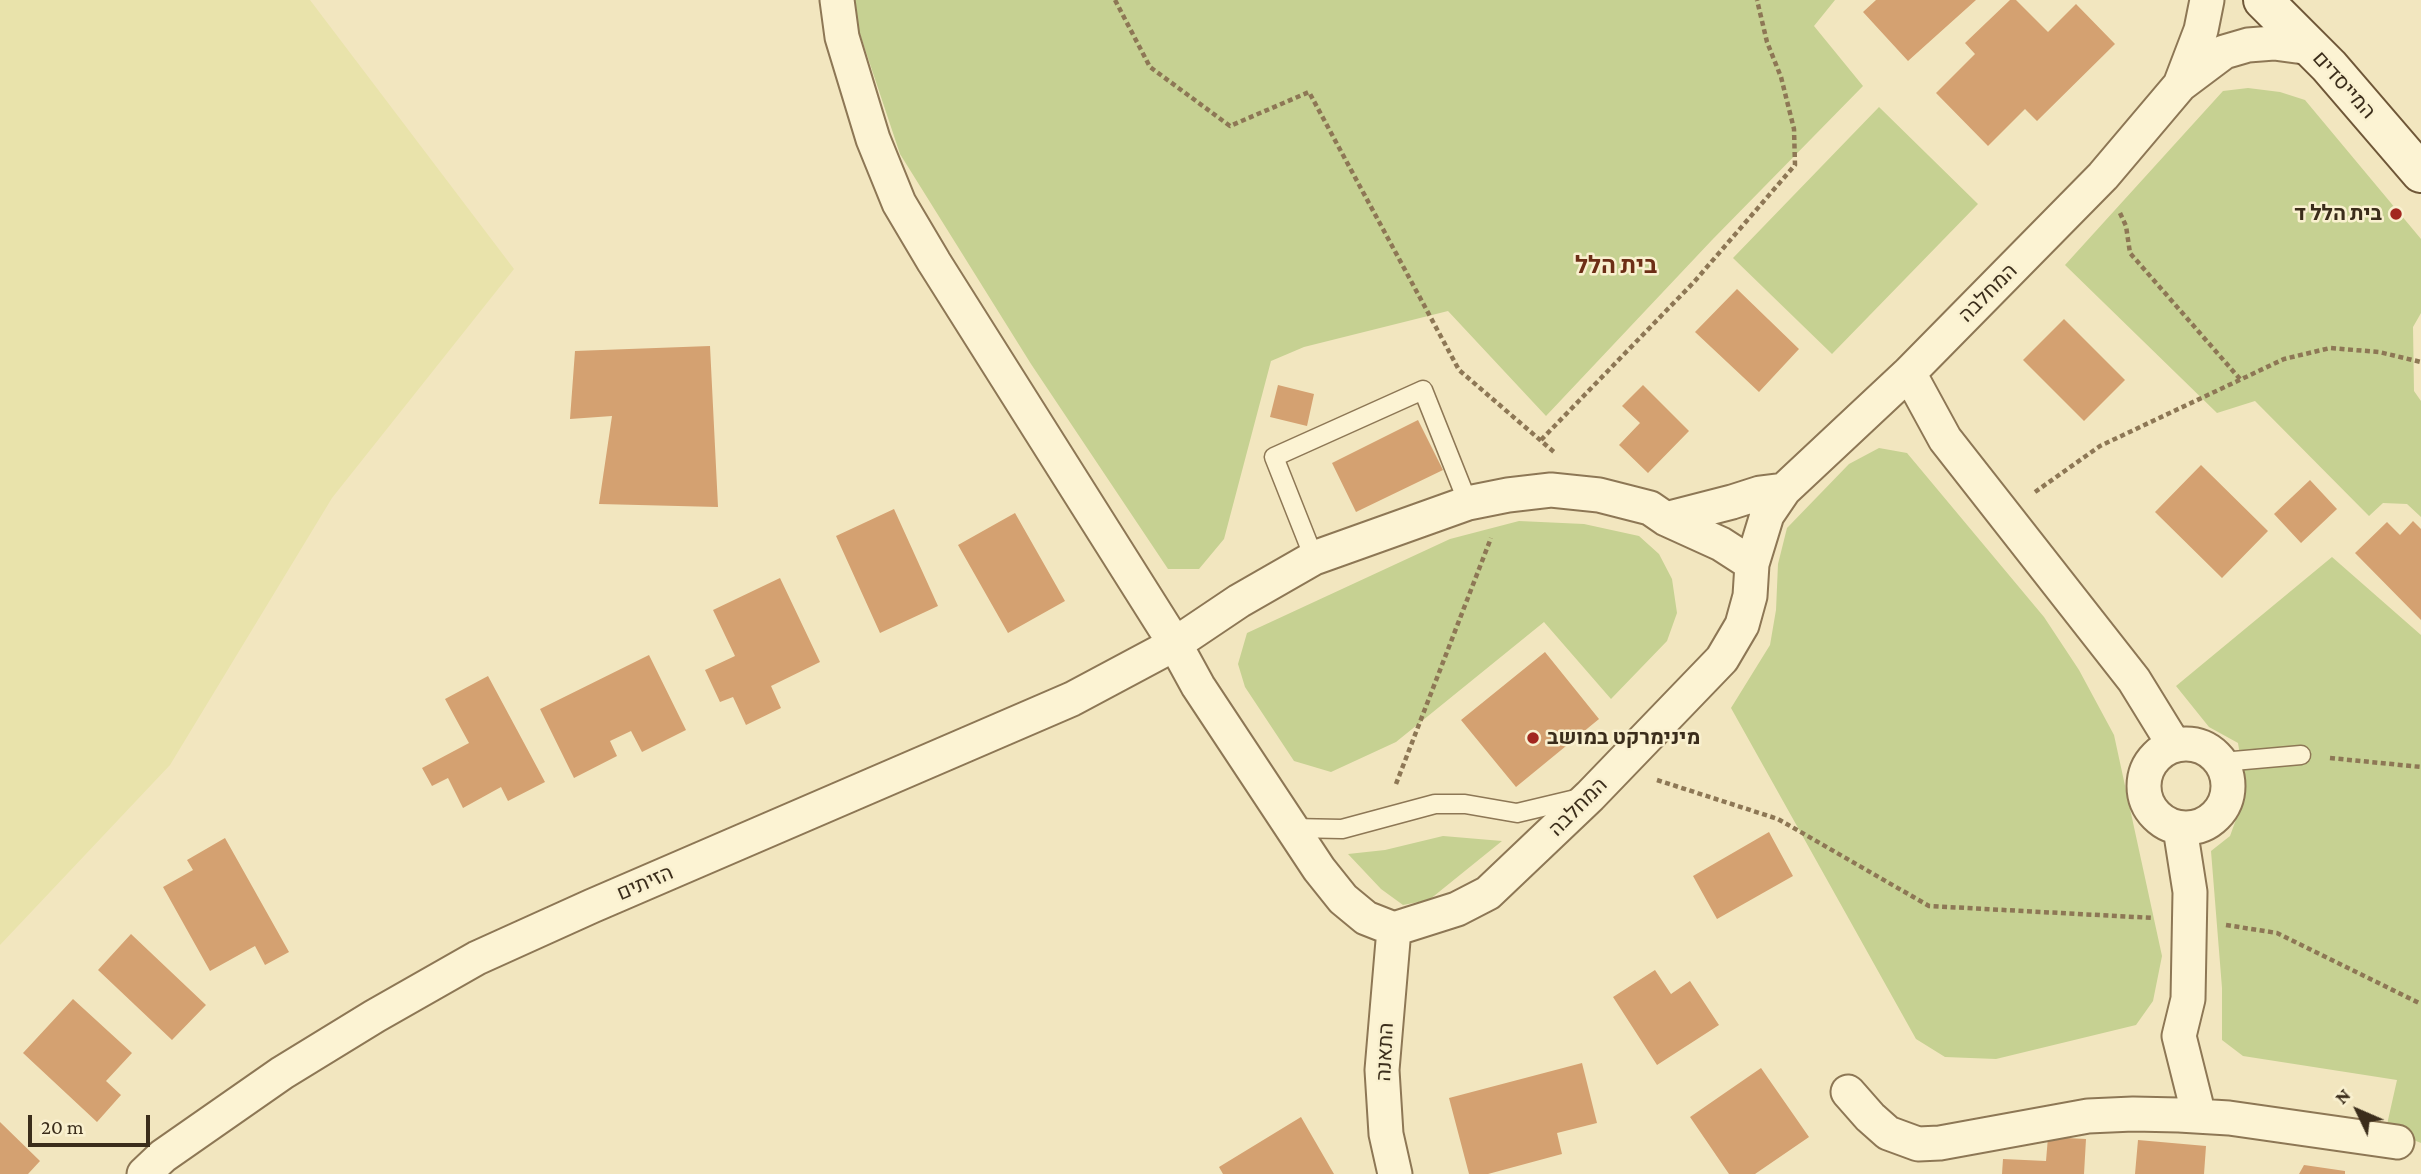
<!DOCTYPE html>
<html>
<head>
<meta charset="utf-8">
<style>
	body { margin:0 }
	#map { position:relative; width:2421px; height:1174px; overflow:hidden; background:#f2e6bf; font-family:"Crimson Pro",serif }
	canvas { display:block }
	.north { position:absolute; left:2323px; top:1076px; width:70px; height:70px; -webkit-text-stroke:5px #f9f0cf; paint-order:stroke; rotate:314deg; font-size:19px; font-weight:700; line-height:28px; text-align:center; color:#3b2d1b }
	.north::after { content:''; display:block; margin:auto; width:24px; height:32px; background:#3b2d1b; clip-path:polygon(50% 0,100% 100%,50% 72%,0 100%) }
	.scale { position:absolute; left:28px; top:1115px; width:122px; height:32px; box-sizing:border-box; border:4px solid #3b2d1b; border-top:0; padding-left:9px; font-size:21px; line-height:24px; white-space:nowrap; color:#3b2d1b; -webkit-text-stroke:5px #f9f0cf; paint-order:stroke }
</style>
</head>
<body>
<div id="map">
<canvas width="2421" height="1174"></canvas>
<div class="north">N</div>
<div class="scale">20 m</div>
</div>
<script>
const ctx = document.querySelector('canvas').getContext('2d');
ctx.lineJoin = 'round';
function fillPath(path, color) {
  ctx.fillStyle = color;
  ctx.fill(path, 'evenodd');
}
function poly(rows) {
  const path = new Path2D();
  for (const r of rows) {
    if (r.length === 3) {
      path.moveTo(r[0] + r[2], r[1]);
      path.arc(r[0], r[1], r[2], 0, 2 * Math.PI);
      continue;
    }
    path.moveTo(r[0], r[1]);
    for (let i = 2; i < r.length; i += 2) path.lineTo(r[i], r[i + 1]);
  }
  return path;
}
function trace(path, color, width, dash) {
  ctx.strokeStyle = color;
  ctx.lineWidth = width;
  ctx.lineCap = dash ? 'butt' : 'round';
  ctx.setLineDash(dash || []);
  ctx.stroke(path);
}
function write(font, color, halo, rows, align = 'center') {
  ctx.font = font + ' "Crimson Pro",Heebo,serif';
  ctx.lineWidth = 5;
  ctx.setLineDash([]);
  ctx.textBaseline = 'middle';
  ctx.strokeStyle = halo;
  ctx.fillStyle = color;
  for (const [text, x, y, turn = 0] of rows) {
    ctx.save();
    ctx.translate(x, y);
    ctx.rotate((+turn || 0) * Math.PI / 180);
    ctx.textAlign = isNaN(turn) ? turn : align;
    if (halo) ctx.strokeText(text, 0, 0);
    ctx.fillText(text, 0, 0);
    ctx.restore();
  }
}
fillPath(poly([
	[0,0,310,0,514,269,332,498,170,765,0,945]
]), '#e9e3ab');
fillPath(poly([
	[854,0,1835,0,1814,26,1863,86,1712,240,1546,416,1448,311,1304,347,1271,361,1224,539,1199,569,1168,569,1031,364,900,154,856,22],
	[2248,88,2280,92,2305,100,2421,239,2421,313,2413,327,2414,391,2421,401,2421,517,2407,504,2383,503,2369,516,2255,401,2217,413,2065,265,2223,91],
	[1879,107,1978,204,1832,354,1733,258],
	[1879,448,1907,453,2044,617,2079,670,2114,735,2162,956,2153,1001,2136,1025,1996,1059,1945,1057,1916,1039,1731,708,1770,645,1776,610,1778,564,1787,528,1849,464],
	[1519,521,1584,524,1639,536,1659,554,1672,579,1677,613,1667,641,1611,699,1544,622,1396,742,1331,772,1294,761,1245,687,1238,664,1247,633,1450,539],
	[2332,557,2421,635,2421,1143,2386,1129,2397,1080,2243,1056,2222,1040,2222,988,2211,851,2230,836,2246,792,2238,743,2209,727,2176,686],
	[1443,836,1502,841,1429,900,1403,905,1381,889,1348,854,1385,850]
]), '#c6d192');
fillPath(poly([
	[1876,0,1976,0,1908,61,1863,12],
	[2010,0,2016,0,2048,32,2076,4,2115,44,2037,121,2025,109,1988,146,1936,93,1975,54,1965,43],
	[1737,289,1799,349,1759,392,1695,332],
	[2064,319,2125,380,2084,421,2023,360],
	[710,346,718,507,599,504,612,416,570,419,575,351],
	[1278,385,1314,394,1307,426,1270,417],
	[1643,385,1689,431,1648,473,1619,445,1640,423,1622,406],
	[1418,420,1443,470,1356,512,1332,463],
	[2201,465,2268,531,2222,578,2155,512],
	[2310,480,2337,509,2301,543,2274,514],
	[894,509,938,606,880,633,836,536],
	[1015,513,1065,601,1008,633,958,545],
	[2413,521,2421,529,2421,620,2355,553,2387,522,2400,535],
	[780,578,820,662,771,686,781,708,746,725,733,697,720,702,705,670,735,656,713,610],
	[1545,652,1599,719,1516,787,1461,720],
	[649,655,686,730,642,752,631,731,610,741,617,756,574,778,540,709],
	[488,676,545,782,508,801,501,787,463,808,448,778,432,786,422,768,469,743,445,699],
	[1769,832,1793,876,1717,919,1693,876],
	[225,838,289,952,265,965,255,946,210,971,163,887,193,870,187,860],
	[131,934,206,1005,172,1040,98,970],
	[1655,970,1671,994,1690,981,1719,1025,1657,1065,1613,997],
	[73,999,132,1053,106,1081,121,1095,97,1122,23,1053],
	[1582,1063,1597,1123,1557,1133,1562,1154,1488,1174,1469,1174,1449,1098],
	[1761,1068,1809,1137,1755,1174,1729,1174,1690,1117],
	[1301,1117,1334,1174,1223,1174,1219,1167],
	[0,1122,40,1161,28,1174,0,1174],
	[2048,1137,2086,1139,2084,1174,2002,1174,2003,1159,2046,1161],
	[2138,1140,2206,1146,2204,1174,2135,1174],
	[2304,1165,2345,1171,2345,1174,2299,1174]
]), '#d4a171');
const lane = poly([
	[1314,558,1274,457,1423,390,1468,503],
	[2222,762,2301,755],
	[1292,828,1342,829,1435,804,1465,804,1517,813,1580,798]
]);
const street = poly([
	[837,0,842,37,873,139,899,203,934,262,1175,644,1198,686,1319,869,1343,899,1366,918,1394,929],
	[2180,85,2201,30,2207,0],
	[1909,373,1945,439,2134,680,2174,745],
	[1666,519,1732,502,1760,493,1784,490],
	[1752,564,1767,515,1784,490,1909,373,2103,176,2180,85,2224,52,2248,45,2274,43,2311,48],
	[2186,786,42],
	[2180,828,2190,892,2188,999,2179,1036,2199,1116],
	[1394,929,1382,1070,1386,1134,1395,1174],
	[1848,1092,1870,1117,1888,1133,1918,1144,1940,1143,2088,1116,2133,1114,2179,1115,2229,1118,2397,1142],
	[144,1174,163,1156,282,1073,375,1016,477,958,592,906,1072,699,1175,644,1239,601,1314,558,1468,503,1508,495,1551,490,1599,495,1650,508,1666,519,1721,544,1752,564,1750,596,1742,625,1722,659,1590,796,1488,893,1457,909,1394,929]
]);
const secondary = poly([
	[2263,0,2329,66,2421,173]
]);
trace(lane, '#8d7755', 21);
trace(street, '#8d7755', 37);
trace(secondary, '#6f5738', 42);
trace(poly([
	[1115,0,1150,67,1230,126,1309,92,1459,370,1554,452],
	[2120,213,2126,226,2130,253,2240,379],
	[1541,440,1694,282,1795,165,1794,129,1781,77,1767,42,1757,0],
	[2035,492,2100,446,2284,359,2330,348,2379,352,2421,362],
	[2330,758,2421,767],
	[1657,780,1778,819,1929,906,2154,918],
	[1396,784,1491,538],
	[2226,925,2277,933,2421,1004]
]), '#8d7755', 4.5, [5, 3.5]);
trace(lane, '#fcf3d3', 18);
trace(street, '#fcf3d3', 33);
trace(secondary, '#fcf3d3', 38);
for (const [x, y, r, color] of [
	[2396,214,7,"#a2271f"],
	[1533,738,7,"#a2271f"]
]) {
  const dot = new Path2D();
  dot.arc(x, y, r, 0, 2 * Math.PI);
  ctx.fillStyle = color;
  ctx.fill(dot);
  trace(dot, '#f9f0cf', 2.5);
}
write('21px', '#3b2d1b', '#f9f0cf', [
	["המייסדים",2344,85,48],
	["המחלבה",1988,293,-45],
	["המחלבה",1578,807,-45],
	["הזיתים",645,883,-23],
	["התאנה",1385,1052,-87]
]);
write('bold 21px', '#3b2d1b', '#f9f0cf', [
	["בית הלל ד",2382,214],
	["מינימרקט במושב",1547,738,"left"]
], 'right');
write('bold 24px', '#6c2e16', '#f9f0cf', [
	["בית הלל",1616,266]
]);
</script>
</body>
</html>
